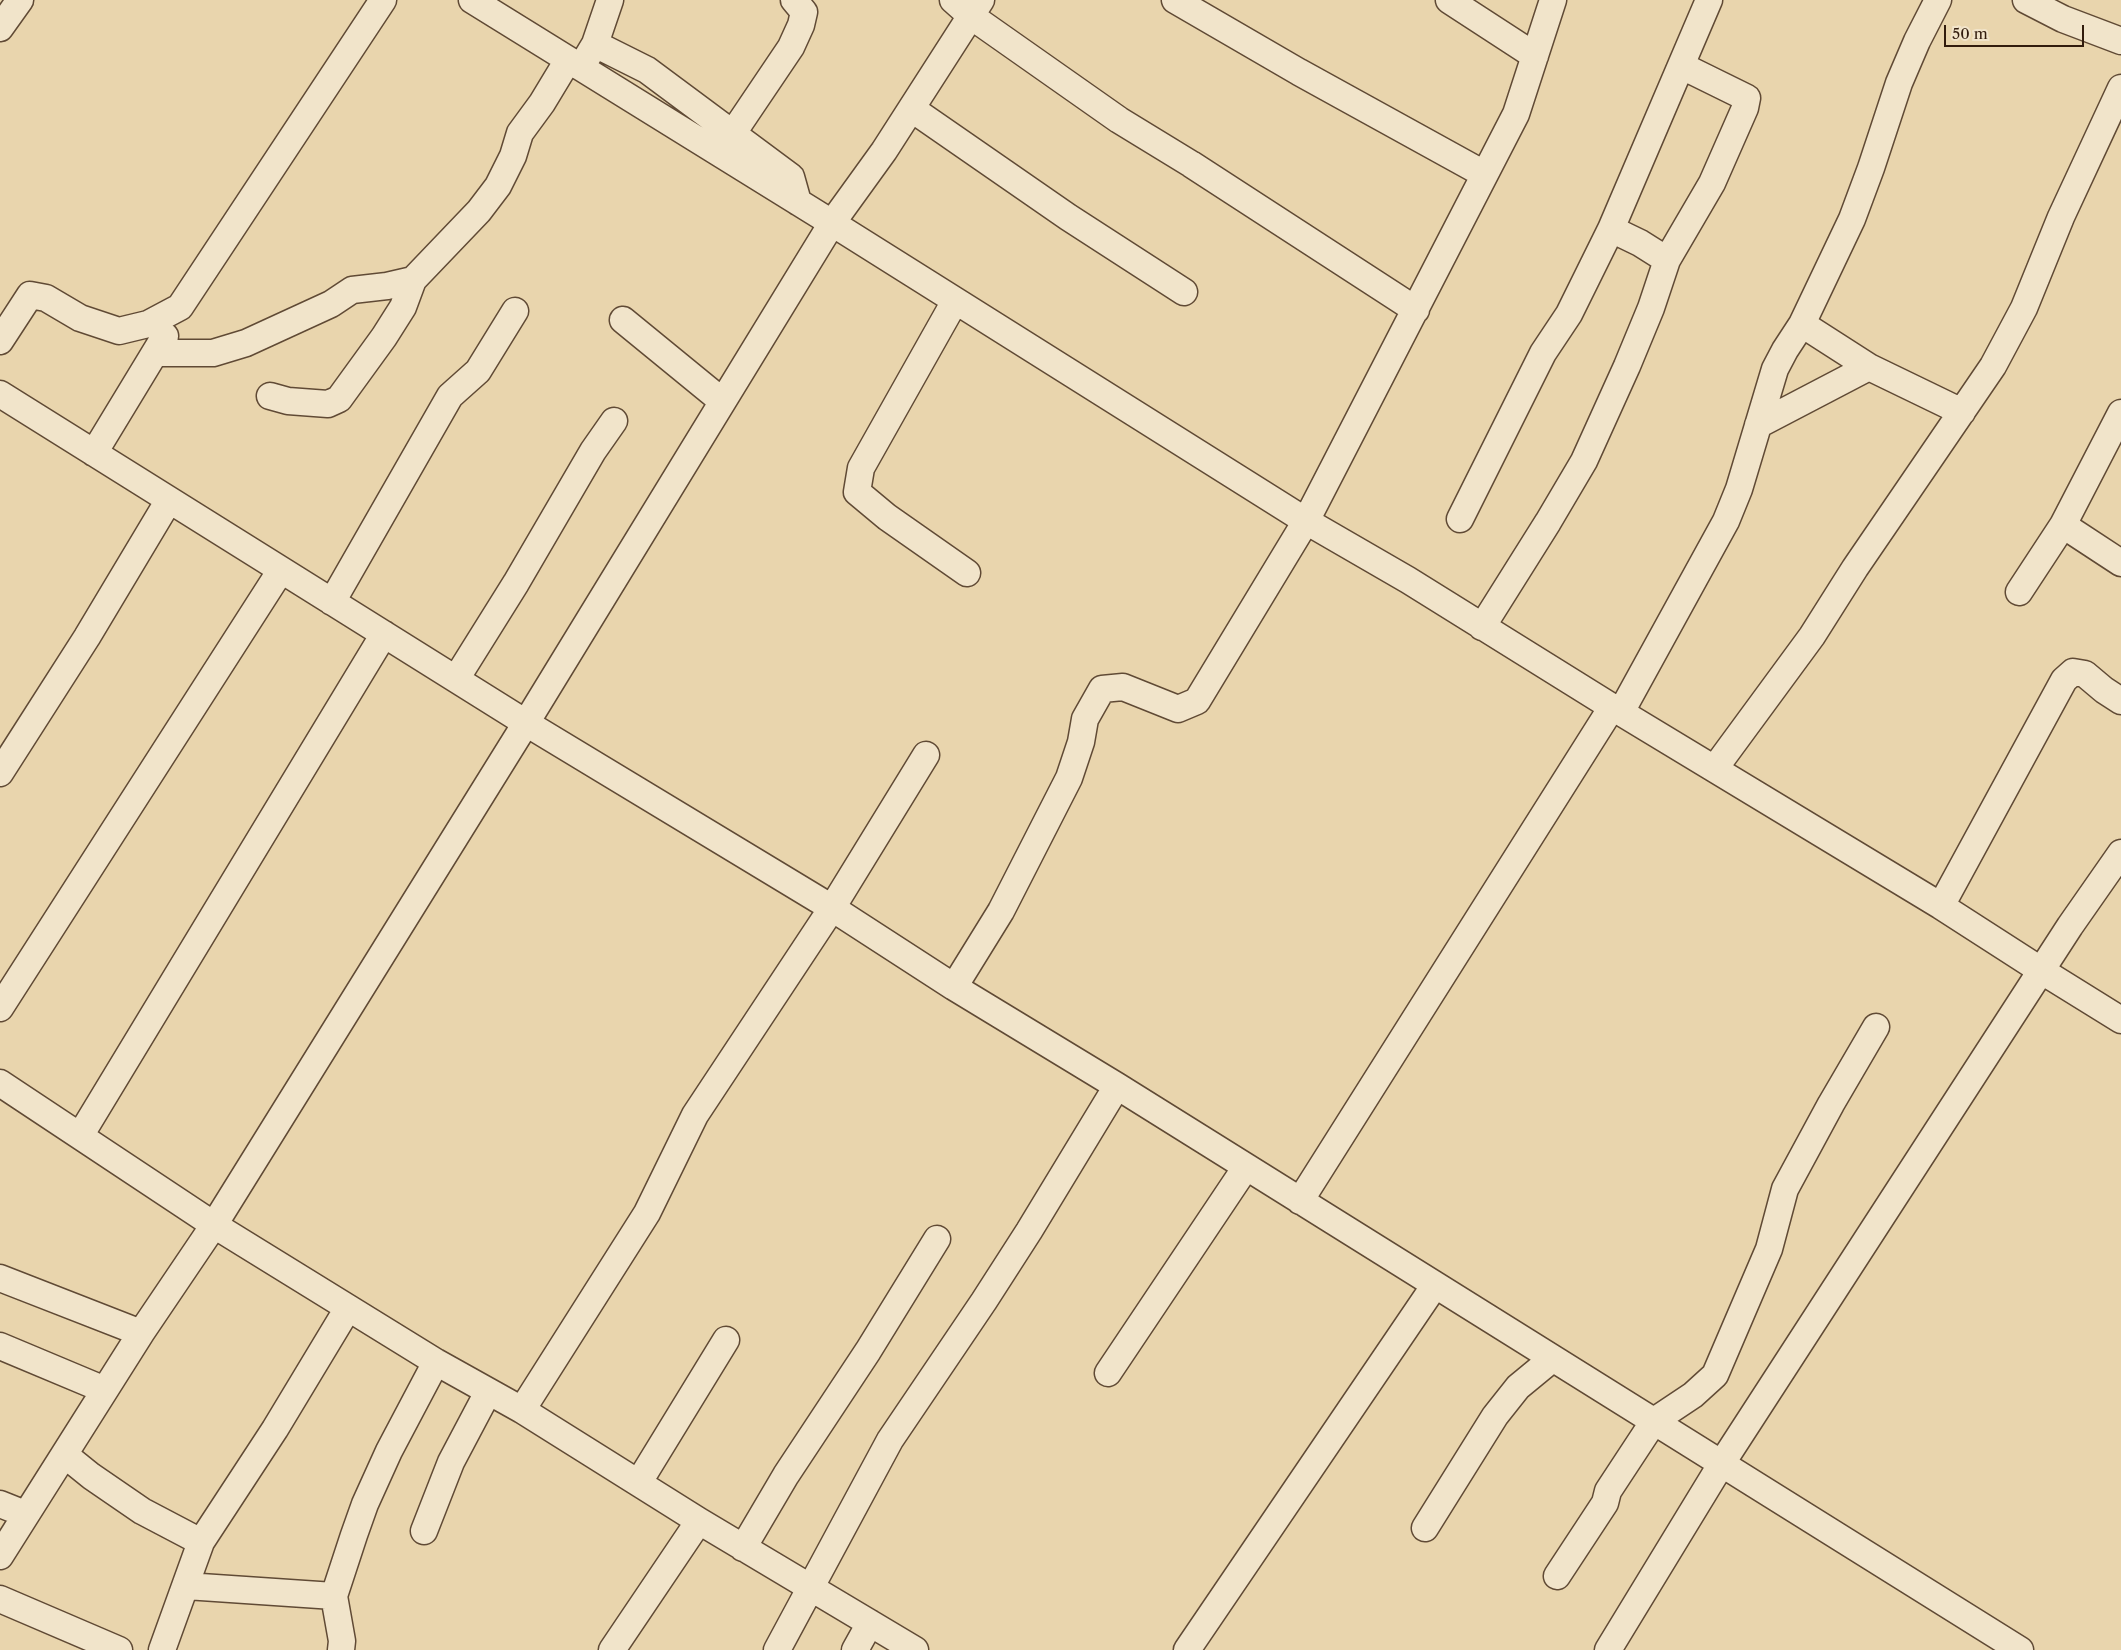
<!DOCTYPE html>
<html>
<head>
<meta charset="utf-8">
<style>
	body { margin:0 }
	#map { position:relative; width:2121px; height:1650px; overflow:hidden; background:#e9d5ad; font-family:"Libre Caslon Text",serif }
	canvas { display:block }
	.scale { position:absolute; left:1944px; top:25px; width:140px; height:22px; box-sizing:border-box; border:2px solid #321c0d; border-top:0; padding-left:6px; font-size:15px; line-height:18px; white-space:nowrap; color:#321c0d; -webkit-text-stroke:4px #f1e4ca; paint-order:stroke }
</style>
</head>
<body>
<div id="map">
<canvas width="2121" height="1650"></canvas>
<div class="scale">50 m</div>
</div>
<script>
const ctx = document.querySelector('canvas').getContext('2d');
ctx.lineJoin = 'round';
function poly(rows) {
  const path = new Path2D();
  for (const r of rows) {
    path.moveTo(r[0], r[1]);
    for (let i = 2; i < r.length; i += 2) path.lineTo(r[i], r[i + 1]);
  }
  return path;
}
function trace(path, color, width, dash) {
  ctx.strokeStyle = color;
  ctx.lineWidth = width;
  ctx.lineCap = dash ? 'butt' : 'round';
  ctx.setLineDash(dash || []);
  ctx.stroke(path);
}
const minor = poly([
	[472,0,832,223,1306,521,1408,580,1612,707,1941,906,2042,971,2121,1020],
	[953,0,971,16,1119,120,1191,164,1416,310],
	[1175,0,1299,72,1484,174],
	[1449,0,1535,56],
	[2026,0,2063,19,2121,41],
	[0,28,20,0],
	[595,44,647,70,791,177,798,202],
	[586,59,595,44,610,0],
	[912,109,1068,217,1184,292],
	[733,133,791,47,801,25,804,12,794,0],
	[1611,229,1640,243,1667,260],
	[955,301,861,468,857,492,887,517,967,573],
	[623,320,722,401],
	[1802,324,1869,367,1962,412],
	[0,341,30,295,46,298,80,318,119,331,148,324,180,307,383,0],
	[156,353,213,353,246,343,331,304,352,290,387,286,413,280,479,211,498,186,513,156,520,133,542,103,568,60],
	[0,394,526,723,832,908,954,987,1117,1086,2020,1650],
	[270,396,288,401,328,404,339,399,384,337,403,307,413,280],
	[1758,425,1869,367],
	[94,453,165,336],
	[1460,519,1543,353,1569,314,1611,229,1709,0],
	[2063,525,2121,563],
	[2019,592,2063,525,2121,413],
	[332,602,450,396,478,371,515,311],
	[1482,627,1548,522,1584,461,1627,366,1651,308,1667,260,1712,183,1745,108,1747,98,1682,66],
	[456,679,516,583,593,451,614,421],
	[1621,712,1726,521,1739,489,1775,369,1785,350,1802,324,1852,219,1871,168,1899,83,1917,41,1938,0],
	[1715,768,1812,636,1855,568,1993,366,2024,308,2061,217,2121,88],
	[0,773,87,637,169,500],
	[1941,906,2064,680,2073,672,2085,674,2104,690,2121,701],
	[954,987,1001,911,1069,778,1081,742,1085,719,1102,689,1123,687,1178,709,1197,701,1306,521,1516,114,1553,0],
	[0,1008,281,570],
	[0,1083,214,1225,436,1362,522,1410,699,1521,915,1650],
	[80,1136,384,634],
	[1300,1201,1612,707],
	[0,1278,141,1333],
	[0,1346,105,1390],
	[1108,1373,1246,1167],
	[522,1410,647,1213,695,1115,832,908,926,755],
	[65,1455,91,1476,142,1511,201,1542],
	[639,1482,726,1340],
	[0,1504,25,1514],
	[1425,1528,1495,1416,1518,1387,1552,1359],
	[424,1531,451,1462,488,1392],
	[743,1548,786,1475,868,1351,937,1239],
	[0,1556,141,1333,214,1225,526,723,832,223,884,151,981,0],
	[1557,1576,1605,1503,1608,1491,1654,1421,1693,1395,1715,1375,1769,1249,1785,1189,1831,1104,1876,1027],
	[186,1586,334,1596],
	[0,1599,119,1650],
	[162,1650,201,1542,275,1429,348,1308],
	[341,1650,342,1641,334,1596,354,1535,365,1504,389,1451,436,1362],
	[612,1650,699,1521],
	[777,1650,890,1440,984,1301,1029,1231,1117,1086],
	[855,1650,870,1623],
	[1187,1650,1435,1285],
	[1608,1650,1722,1463,2070,926,2121,853]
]);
trace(minor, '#604a35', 29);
trace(minor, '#f1e4ca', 26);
</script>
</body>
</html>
